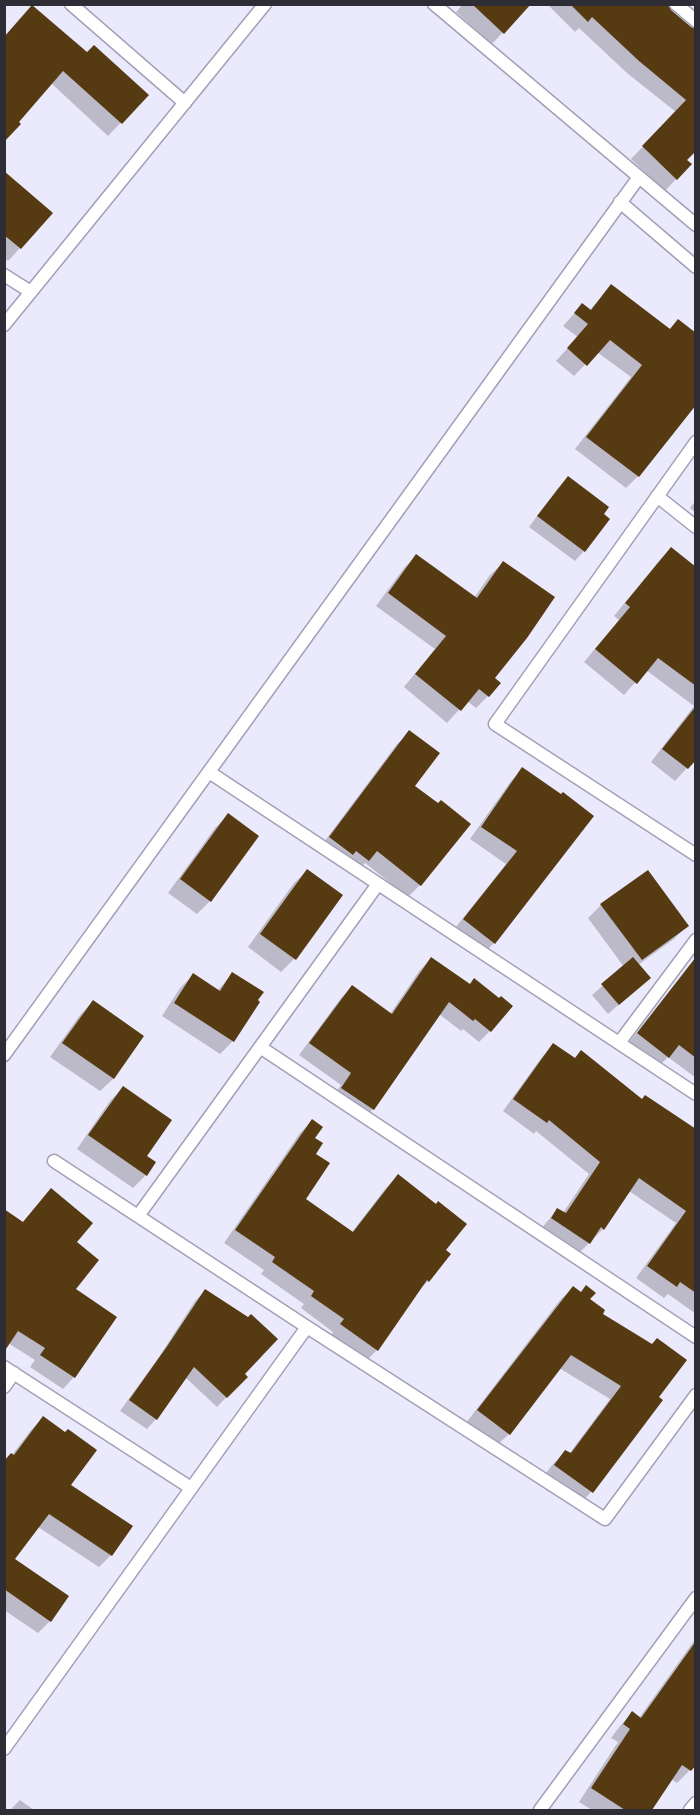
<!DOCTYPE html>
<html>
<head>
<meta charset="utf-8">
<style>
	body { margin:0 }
	#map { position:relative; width:700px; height:1815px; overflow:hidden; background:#ebe9fc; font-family:Signika,sans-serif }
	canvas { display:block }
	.frame { position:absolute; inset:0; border:6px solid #2e2d35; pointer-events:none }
</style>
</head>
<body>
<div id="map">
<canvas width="700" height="1815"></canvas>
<div class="frame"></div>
</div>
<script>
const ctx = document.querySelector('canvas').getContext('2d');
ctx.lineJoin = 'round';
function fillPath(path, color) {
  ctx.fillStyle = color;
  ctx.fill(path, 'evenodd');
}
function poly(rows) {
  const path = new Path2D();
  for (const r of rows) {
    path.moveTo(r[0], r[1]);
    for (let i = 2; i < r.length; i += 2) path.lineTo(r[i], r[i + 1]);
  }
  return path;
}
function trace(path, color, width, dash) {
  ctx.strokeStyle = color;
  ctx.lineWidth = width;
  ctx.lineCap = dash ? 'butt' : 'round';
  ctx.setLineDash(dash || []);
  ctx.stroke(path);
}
fillPath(poly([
	[463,4,529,4,492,44,456,12],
	[547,4,665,4,669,11,690,29,685,160,690,164,665,191,631,159,676,112,627,73,579,28,575,32],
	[4,37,87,54,147,95,108,136,51,83],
	[4,173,20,248,8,261,4,258],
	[611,286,669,330,678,321,696,402,638,476,626,488,575,449,631,377,597,352,574,376,556,361,578,337,563,326,582,305,590,310],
	[568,478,584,551,575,561,529,527,558,488],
	[696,500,696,513,690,508],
	[671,549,692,566,696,562,696,758,675,781,651,762,694,706,646,670,624,695,584,662,619,620,614,616,659,561],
	[416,556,474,598,490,575,503,563,492,678,488,696,476,708,467,701,447,723,404,687,435,649,376,606,404,568],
	[410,732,420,885,408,897,365,863,356,872,343,863,339,867,318,850,397,744],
	[523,769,592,817,494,943,482,955,452,932,506,864,470,839,511,781],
	[228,815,210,901,197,914,168,893,215,828],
	[307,871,294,959,281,972,248,947,294,883],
	[601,905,687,926,674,939,638,965,649,978,608,1014,592,995,624,967,588,918],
	[696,957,696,1078,668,1057,656,1069,627,1045],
	[431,959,490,1031,479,1042,463,1029,461,1031,439,1014,373,1109,362,1120,331,1099,341,1085,299,1055,341,998,352,987,390,1014,420,970],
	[232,974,233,1041,220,1054,162,1016,180,988,193,975,217,991],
	[93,1002,142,1037,113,1079,100,1091,50,1057,80,1015],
	[554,1045,642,1100,696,1131,696,1314,668,1294,664,1298,636,1278,676,1223,629,1191,603,1229,577,1255,540,1230,557,1210,563,1213,589,1174,536,1131,534,1134,503,1111,542,1057],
	[123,1088,145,1156,146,1175,133,1188,77,1149,110,1101],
	[312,1121,314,1154,304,1199,352,1232,386,1188,398,1176,444,1250,428,1281,418,1291,377,1350,365,1362,330,1337,333,1332,301,1308,304,1304,261,1274,264,1270,224,1243,300,1133],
	[51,1190,75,1242,74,1377,63,1389,30,1367,35,1360,8,1343,22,1223],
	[573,1288,588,1300,601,1314,661,1400,591,1492,579,1505,542,1478,553,1464,565,1452,569,1454,610,1399,559,1368,509,1434,496,1446,466,1423,560,1300],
	[205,1291,243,1374,246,1377,217,1407,185,1377,156,1419,147,1429,120,1411,159,1357,195,1301],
	[43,1418,69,1485,111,1555,99,1567,38,1527,13,1559,50,1621,38,1633,4,1610,4,1461,12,1455,31,1430],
	[696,1638,696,1762,690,1770,677,1783,671,1779,650,1810,592,1810,579,1802,618,1742,611,1738,620,1726,633,1713,639,1718],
	[20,1800,34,1810,10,1810]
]), '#0003');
fillPath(poly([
	[472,4,531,4,504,34],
	[570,4,668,4,671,10,691,27,696,29,696,151,687,160,692,164,677,180,642,146,686,100,639,61,592,17,588,22],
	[32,5,87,52,94,45,149,95,122,124,63,71,19,122,21,124,4,142,4,37],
	[4,171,53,213,21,249,4,235],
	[611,284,670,329,678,319,696,333,696,405,639,477,586,437,642,365,610,340,587,366,567,348,588,324,574,313,582,303,591,310],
	[568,476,609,507,604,514,610,519,585,552,537,516],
	[671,547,696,567,696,686,658,658,637,684,595,649,630,607,625,603],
	[416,554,477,598,503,561,555,597,527,638,495,678,501,683,489,697,479,689,461,711,415,674,446,636,388,593],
	[696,706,696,760,688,769,662,749],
	[409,730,440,753,415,786,438,803,441,800,471,824,421,886,377,851,369,861,356,851,353,855,329,837],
	[522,767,561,794,563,792,594,816,495,944,463,919,517,851,481,827],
	[228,813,259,836,211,902,180,879],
	[307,869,343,895,296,960,260,934],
	[648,870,689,926,642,960,600,904],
	[431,957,470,984,474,978,499,998,501,996,513,1006,491,1032,475,1019,473,1021,449,1002,374,1110,341,1088,351,1073,309,1043,352,985,392,1014],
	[633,957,651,978,619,1005,601,984],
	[696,957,696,1058,679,1045,669,1058,637,1033],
	[232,972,264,992,258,1000,260,1002,234,1042,174,1003,193,973,220,991],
	[93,1000,144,1036,114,1079,62,1043],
	[553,1043,575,1058,581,1050,642,1099,645,1095,696,1129,696,1293,680,1282,677,1287,647,1266,686,1211,639,1178,604,1230,601,1227,590,1244,551,1218,557,1208,566,1213,600,1162,549,1120,547,1123,513,1099],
	[123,1086,172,1120,147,1156,156,1162,147,1176,88,1135],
	[312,1119,323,1127,315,1138,323,1143,316,1154,330,1163,306,1199,353,1232,398,1174,436,1204,438,1201,467,1224,446,1250,451,1254,429,1282,427,1280,378,1351,340,1324,344,1319,311,1296,314,1291,272,1262,275,1257,235,1230],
	[51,1188,93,1223,77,1242,99,1260,76,1289,117,1317,75,1378,40,1355,45,1348,18,1331,4,1352,4,1209,23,1222],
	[586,1285,596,1293,590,1299,605,1310,603,1314,652,1344,657,1338,687,1360,659,1397,663,1400,593,1493,554,1465,565,1450,571,1453,621,1386,571,1355,510,1435,477,1410,573,1286,581,1292],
	[205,1289,248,1317,251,1314,278,1339,245,1374,248,1377,227,1398,194,1367,157,1420,129,1400,168,1345],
	[43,1416,65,1432,68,1429,97,1450,71,1485,133,1526,112,1556,49,1514,15,1559,69,1596,51,1622,4,1589,4,1461,11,1453,14,1455],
	[696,1641,696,1765,691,1771,682,1765,652,1810,625,1810,591,1788,630,1729,623,1724,632,1711,641,1718]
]), '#563a12');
const minor = poly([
	[71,4,185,103],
	[434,4,696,225],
	[676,4,696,21],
	[620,202,696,267],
	[4,275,31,292],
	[4,325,265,4],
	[696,442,495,724,696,855],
	[657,496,696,527],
	[209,772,696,1094],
	[619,1043,696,940],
	[260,1047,696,1337],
	[4,1055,639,177],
	[54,1161,307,1327,605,1519,696,1395],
	[138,1216,378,884],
	[4,1367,191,1488],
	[4,1387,14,1373],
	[4,1749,307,1327],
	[540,1810,696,1598],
	[690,1810,696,1803]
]);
trace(minor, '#a2a0b5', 15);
trace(minor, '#fff', 12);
</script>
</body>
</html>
